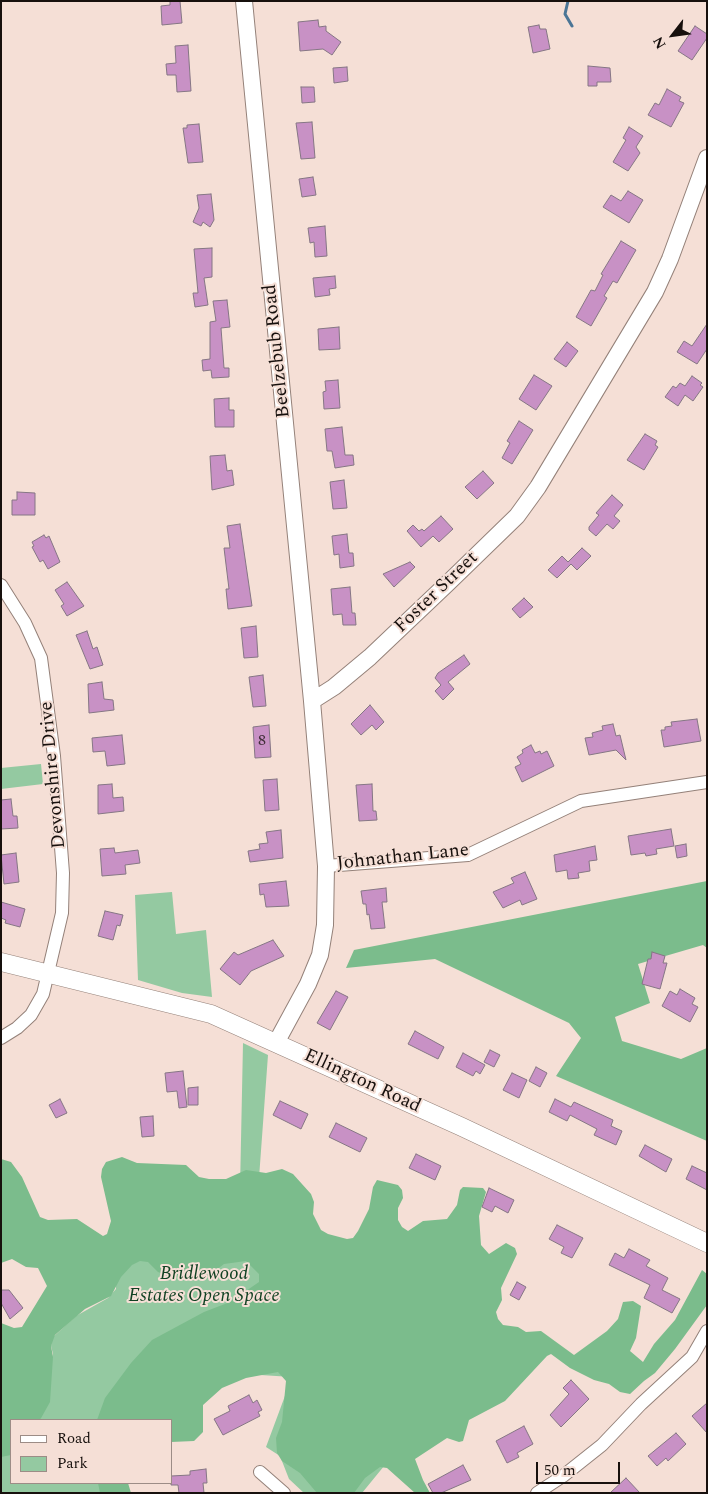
<!DOCTYPE html>
<html>
<head>
<meta charset="utf-8">
<style>
	body { margin:0 }
	#map { position:relative; width:708px; height:1494px; overflow:hidden; background:#f5dfd6; font-family:Spectral,serif }
	canvas { display:block }
	.frame { position:absolute; inset:0; border:2px solid #17100d; pointer-events:none }
	.legend { position:absolute; left:10px; top:1419px; width:162px; height:65px; box-sizing:border-box; background:#f5dfd6; border:1px solid #9c8c86; margin:0; padding:6px 9px; list-style:none; font-size:15px; color:#17100d }
	.legend li { display:flex; align-items:center; gap:10px; height:25px }
	.legend b { width:25px; border:1px solid #9c8c86 }
	.north { position:absolute; left:648px; top:10px; width:50px; height:50px; -webkit-text-stroke:4px #f5dfd6; paint-order:stroke; rotate:240deg; font-size:14px; font-weight:700; line-height:20px; text-align:center; color:#17100d }
	.north::after { content:''; display:block; margin:auto; width:18px; height:22px; background:#17100d; clip-path:polygon(50% 0,100% 100%,50% 72%,0 100%) }
	.scale { position:absolute; left:536px; top:1462px; width:84px; height:22px; box-sizing:border-box; border:2px solid #17100d; border-top:0; padding-left:6px; font-size:15px; line-height:18px; white-space:nowrap; color:#17100d; -webkit-text-stroke:4px #f5dfd6; paint-order:stroke }
</style>
</head>
<body>
<div id="map">
<canvas width="708" height="1494"></canvas>
<div class="frame"></div>
<ul class="legend">
<li><b style="height:6px;background:#fff"></b>Road</li>
<li><b style="height:14px;background:#94c9a1"></b>Park</li>
</ul>
<div class="north">N</div>
<div class="scale">50 m</div>
</div>
<script>
const ctx = document.querySelector('canvas').getContext('2d');
ctx.lineJoin = 'round';
function fillPath(path, color) {
  ctx.fillStyle = color;
  ctx.fill(path, 'evenodd');
}
function poly(rows) {
  const path = new Path2D();
  for (const r of rows) {
    path.moveTo(r[0], r[1]);
    for (let i = 2; i < r.length; i += 2) path.lineTo(r[i], r[i + 1]);
  }
  return path;
}
function trace(path, color, width, dash) {
  ctx.strokeStyle = color;
  ctx.lineWidth = width;
  ctx.lineCap = dash ? 'butt' : 'round';
  ctx.setLineDash(dash || []);
  ctx.stroke(path);
}
function write(font, color, halo, rows, align = 'center') {
  ctx.font = font + ' Spectral,serif';
  ctx.lineWidth = 4;
  ctx.setLineDash([]);
  ctx.textBaseline = 'middle';
  ctx.strokeStyle = halo;
  ctx.fillStyle = color;
  for (const [text, x, y, turn = 0] of rows) {
    ctx.save();
    ctx.translate(x, y);
    ctx.rotate((+turn || 0) * Math.PI / 180);
    ctx.textAlign = isNaN(turn) ? turn : align;
    if (halo) ctx.strokeText(text, 0, 0);
    ctx.fillText(text, 0, 0);
    ctx.restore();
  }
}
fillPath(poly([
	[41,764,43,784,1,789,1,768],
	[172,892,176,934,206,930,212,997,182,993,138,980,135,895],
	[243,1043,268,1055,256,1219,398,1449,362,1493,304,1493,289,1479,280,1456,266,1447,292,1377,213,1372,171,1420,40,1420,53,1354,51,1346,52,1338,76,1316,108,1298,116,1289,116,1198,240,1189],
	[11,1440,11,1483,119,1483,122,1493,1,1493,1,1443]
]), '#94c9a1');
fillPath(poly([
	[707,881,707,948,703,945,638,964,650,1003,615,1017,622,1041,681,1059,707,1048,707,1141,556,1076,581,1038,569,1023,435,959,346,968,354,950],
	[122,1157,137,1163,186,1165,199,1177,209,1179,226,1179,246,1170,266,1173,282,1169,293,1174,311,1194,314,1202,313,1214,321,1230,328,1234,347,1239,353,1238,358,1231,369,1209,373,1187,377,1180,398,1185,402,1190,403,1198,398,1208,398,1220,402,1227,408,1231,423,1221,447,1219,457,1205,460,1190,463,1187,483,1188,486,1192,479,1216,481,1245,489,1254,506,1243,515,1248,517,1254,501,1288,502,1300,496,1312,498,1319,503,1325,518,1327,526,1332,541,1331,574,1355,607,1331,618,1319,623,1302,633,1301,641,1306,636,1338,630,1351,643,1362,654,1344,675,1320,702,1270,707,1274,707,1305,675,1349,655,1373,644,1381,630,1394,620,1392,609,1384,594,1380,570,1368,551,1354,547,1356,505,1401,469,1420,463,1441,459,1442,447,1438,415,1459,423,1480,430,1493,415,1493,387,1468,380,1467,365,1478,354,1493,317,1493,300,1473,282,1461,277,1453,276,1438,282,1422,286,1381,278,1372,246,1378,222,1388,203,1405,203,1432,194,1441,171,1442,171,1420,97,1420,105,1398,131,1363,152,1340,204,1312,230,1302,259,1282,259,1274,246,1261,224,1264,211,1274,195,1281,166,1275,158,1272,148,1262,140,1261,132,1265,121,1277,111,1296,85,1309,55,1335,51,1346,53,1357,50,1402,40,1420,11,1420,11,1455,1,1457,1,1323,14,1328,22,1327,47,1286,38,1268,26,1267,12,1259,1,1263,1,1159,11,1162,22,1177,40,1217,48,1220,77,1219,103,1236,107,1234,111,1221,101,1177,102,1169,106,1162],
	[98,1483,128,1483,131,1493,100,1493]
]), '#7bbc8c');
trace(poly([
	[568,1,565,14,572,26]
]), '#4b7596', 3);
const building = poly([
	[170,1,180,1,182,23,162,25,161,6,170,5,170,1],
	[318,20,319,27,326,26,326,31,341,42,332,55,323,49,300,51,298,22,318,20],
	[539,25,540,29,546,29,550,49,533,53,528,27,539,25],
	[695,26,707,34,707,38,692,60,678,51,695,26],
	[188,45,191,91,177,92,176,75,167,75,166,64,176,63,175,46,188,45],
	[588,66,610,68,611,82,597,82,597,86,588,86,588,66],
	[347,67,348,81,334,83,333,68,347,67],
	[301,87,314,87,315,102,302,103,301,87],
	[667,89,681,97,679,101,684,103,671,127,648,115,655,103,659,105,667,89],
	[312,122,315,158,301,159,296,123,312,122],
	[199,124,203,162,188,163,183,128,187,128,187,125,199,124],
	[629,127,643,136,636,147,640,153,628,171,613,162,626,140,623,138,629,127],
	[313,177,316,195,302,197,299,179,313,177],
	[628,191,643,200,629,223,603,207,611,195,621,201,628,191],
	[211,194,214,220,210,227,203,222,201,226,193,222,199,208,197,195,211,194],
	[325,226,327,256,315,257,314,242,310,243,308,228,325,226],
	[621,241,636,250,617,283,613,281,604,296,607,298,591,326,576,317,591,290,595,291,603,275,601,274,621,241],
	[212,248,212,277,204,278,208,305,195,307,193,293,198,293,194,249,212,248],
	[335,276,336,288,329,289,330,295,315,297,313,278,335,276],
	[227,300,230,327,221,328,224,368,229,368,229,377,212,378,211,370,203,371,202,360,210,359,210,322,216,321,213,301,227,300],
	[707,324,707,349,697,364,677,352,684,341,692,346,707,324],
	[339,327,340,349,319,350,318,329,339,327],
	[567,342,578,351,566,367,554,359,567,342],
	[534,375,552,386,536,410,519,399,534,375],
	[692,376,702,383,700,385,703,387,693,401,685,395,678,406,665,397,673,386,676,388,680,383,685,386,692,376],
	[338,380,340,408,324,409,323,392,326,391,325,381,338,380],
	[229,398,229,410,234,410,234,427,215,427,214,399,229,398],
	[519,421,533,430,512,464,502,458,510,443,507,441,519,421],
	[342,427,345,455,353,455,354,465,335,468,332,451,327,451,325,429,342,427],
	[645,434,657,441,655,445,658,447,644,470,627,460,645,434],
	[225,455,227,471,232,470,234,485,212,490,210,456,225,455],
	[483,471,494,483,477,499,465,487,483,471],
	[344,480,347,508,333,509,330,482,344,480],
	[17,492,35,493,35,515,12,515,12,500,17,500,17,492],
	[612,495,623,505,614,516,620,521,613,529,607,524,596,536,589,530,589,527,599,515,596,513,612,495],
	[441,516,453,529,439,542,433,536,421,547,407,531,413,525,419,531,422,529,424,531,441,516],
	[240,524,252,606,228,609,226,589,229,589,224,548,230,548,227,526,240,524],
	[347,534,349,553,353,553,354,566,340,568,339,554,334,555,332,536,347,534],
	[44,535,46,538,49,536,60,562,48,569,43,560,40,562,32,547,34,546,32,542,44,535],
	[582,548,591,556,577,570,571,564,557,578,548,570,562,556,568,562,582,548],
	[410,562,415,567,394,587,383,574,410,562],
	[67,582,84,606,67,616,61,606,64,604,55,590,67,582],
	[350,587,352,613,355,613,356,625,343,625,342,614,333,615,331,589,350,587],
	[524,598,533,607,520,618,512,609,524,598],
	[256,626,258,657,244,658,241,628,256,626],
	[87,631,93,649,97,647,103,665,90,669,76,635,87,631],
	[464,655,470,664,448,682,454,689,443,700,435,691,441,685,435,678,438,673,464,655],
	[263,675,266,706,253,707,249,677,263,675],
	[102,682,104,699,113,700,114,710,89,713,88,684,102,682],
	[370,705,384,722,376,730,372,725,361,735,351,724,370,705],
	[697,719,701,741,664,747,661,730,665,730,665,727,672,726,671,722,697,719],
	[613,724,616,736,620,735,626,760,616,750,589,755,585,738,593,737,592,733,603,730,602,726,613,724],
	[269,725,271,757,255,758,253,727,269,725],
	[122,735,125,764,107,766,105,751,93,752,92,738,122,735],
	[531,745,535,753,540,751,541,754,547,751,554,766,522,782,515,767,521,764,517,757,523,753,522,750,531,745],
	[277,779,279,810,265,811,263,780,277,779],
	[112,784,113,798,123,797,124,811,98,814,98,785,112,784],
	[372,784,373,811,376,811,377,820,359,821,356,785,372,784],
	[11,799,13,816,17,816,18,828,1,829,1,800,11,799],
	[671,829,674,846,656,849,657,854,646,856,645,853,631,855,628,836,671,829],
	[281,830,283,858,250,862,248,851,260,849,259,844,268,843,266,832,281,830],
	[686,844,687,856,677,858,675,846,686,844],
	[595,846,597,860,589,861,590,871,578,873,579,878,568,879,567,870,556,872,554,855,595,846],
	[114,848,115,853,138,850,140,863,125,865,126,874,102,876,100,849,114,848],
	[16,853,19,882,4,884,1,855,16,853],
	[525,872,537,899,522,905,520,900,503,908,493,892,514,883,511,878,525,872],
	[286,881,289,906,266,907,264,894,260,895,259,884,286,881],
	[386,888,387,902,382,902,385,928,371,929,369,914,367,915,366,904,363,904,361,891,386,888],
	[1,902,25,909,20,927,5,923,6,920,1,918,1,902],
	[105,911,123,915,120,926,117,925,113,940,98,936,105,911],
	[273,940,284,956,251,971,240,985,220,969,234,952,238,955,273,940],
	[652,952,665,956,663,963,667,963,660,989,642,984,648,959,651,959,652,952],
	[680,989,695,998,692,1004,698,1007,690,1022,662,1006,670,991,677,995,680,989],
	[336,991,348,997,330,1030,317,1023,336,991],
	[415,1031,444,1047,438,1059,408,1044,415,1031],
	[490,1050,500,1055,494,1067,484,1062,490,1050],
	[463,1053,485,1065,480,1074,476,1071,473,1076,456,1067,463,1053],
	[536,1067,547,1073,540,1087,529,1081,536,1067],
	[183,1071,187,1107,179,1108,177,1091,167,1092,165,1073,183,1071],
	[512,1073,527,1080,519,1098,503,1090,512,1073],
	[198,1087,198,1105,188,1105,188,1088,198,1087],
	[60,1099,67,1113,56,1118,49,1105,60,1099],
	[555,1099,571,1107,574,1102,613,1120,611,1126,622,1131,616,1145,594,1135,597,1129,570,1115,567,1121,549,1112,555,1099],
	[280,1101,308,1114,301,1129,273,1115,280,1101],
	[153,1116,154,1136,142,1137,140,1117,153,1116],
	[336,1123,367,1138,360,1152,329,1137,336,1123],
	[645,1145,672,1159,666,1172,639,1156,645,1145],
	[416,1154,441,1166,435,1180,409,1168,416,1154],
	[692,1166,707,1173,707,1190,686,1179,692,1166],
	[489,1188,514,1200,508,1213,495,1206,492,1212,482,1207,489,1188],
	[557,1225,583,1238,572,1258,561,1253,564,1247,549,1239,557,1225],
	[629,1249,650,1260,646,1266,668,1278,662,1290,680,1299,672,1313,644,1298,650,1285,609,1265,615,1253,624,1258,629,1249],
	[517,1282,526,1287,519,1300,510,1295,517,1282],
	[1,1290,9,1290,23,1308,10,1319,1,1303,1,1290],
	[571,1380,589,1399,561,1427,550,1415,569,1394,563,1388,571,1380],
	[249,1395,253,1403,257,1400,262,1410,258,1412,260,1416,223,1435,214,1419,230,1411,228,1406,249,1395],
	[707,1403,707,1433,692,1416,707,1403],
	[524,1426,533,1444,517,1453,519,1457,507,1463,496,1441,524,1426],
	[676,1433,686,1444,668,1461,666,1458,657,1466,648,1456,676,1433],
	[463,1465,471,1480,441,1493,433,1493,428,1484,463,1465],
	[206,1469,207,1483,203,1483,204,1493,179,1493,178,1485,171,1485,171,1476,190,1475,190,1471,206,1469],
	[626,1478,640,1493,610,1493,626,1478]
]);
fillPath(building, '#c891c5');
trace(building, '#857684', 1);
const minor = poly([
	[1,585,25,623,41,658,54,756,63,873,62,913,43,994,31,1015,17,1028,1,1038],
	[326,866,468,855,581,801,707,782],
	[260,1472,284,1493],
	[537,1493,563,1476,602,1445,641,1404,692,1357,707,1331]
]);
const tertiary = poly([
	[244,1,312,701],
	[276,1043,308,984,320,955,325,925,326,866,312,701,334,687,370,657,448,583,517,516,538,487,655,292,670,259,707,158]
]);
const secondary = poly([
	[1,962,211,1014,462,1127,707,1243]
]);
trace(minor, '#948179', 14);
trace(tertiary, '#948179', 18);
trace(secondary, '#948179', 19);
trace(minor, '#fff', 12);
trace(tertiary, '#fff', 16);
trace(secondary, '#fff', 18);
write('16px', '#43303b', null, [
	["8",262,742]
]);
write('19px', '#17100d', '#f5dfd6', [
	["Beelzebub Road",278,351,-96],
	["Foster Street",437,593,-44],
	["Devonshire Drive",54,775,-95],
	["Johnathan Lane",403,858,-6],
	["Ellington Road",362,1082,25]
]);
write('italic 19px', '#104122', '#f5dfd6', [
	["Bridlewood",204,1275],
	["Estates Open Space",204,1297]
]);
</script>
</body>
</html>
